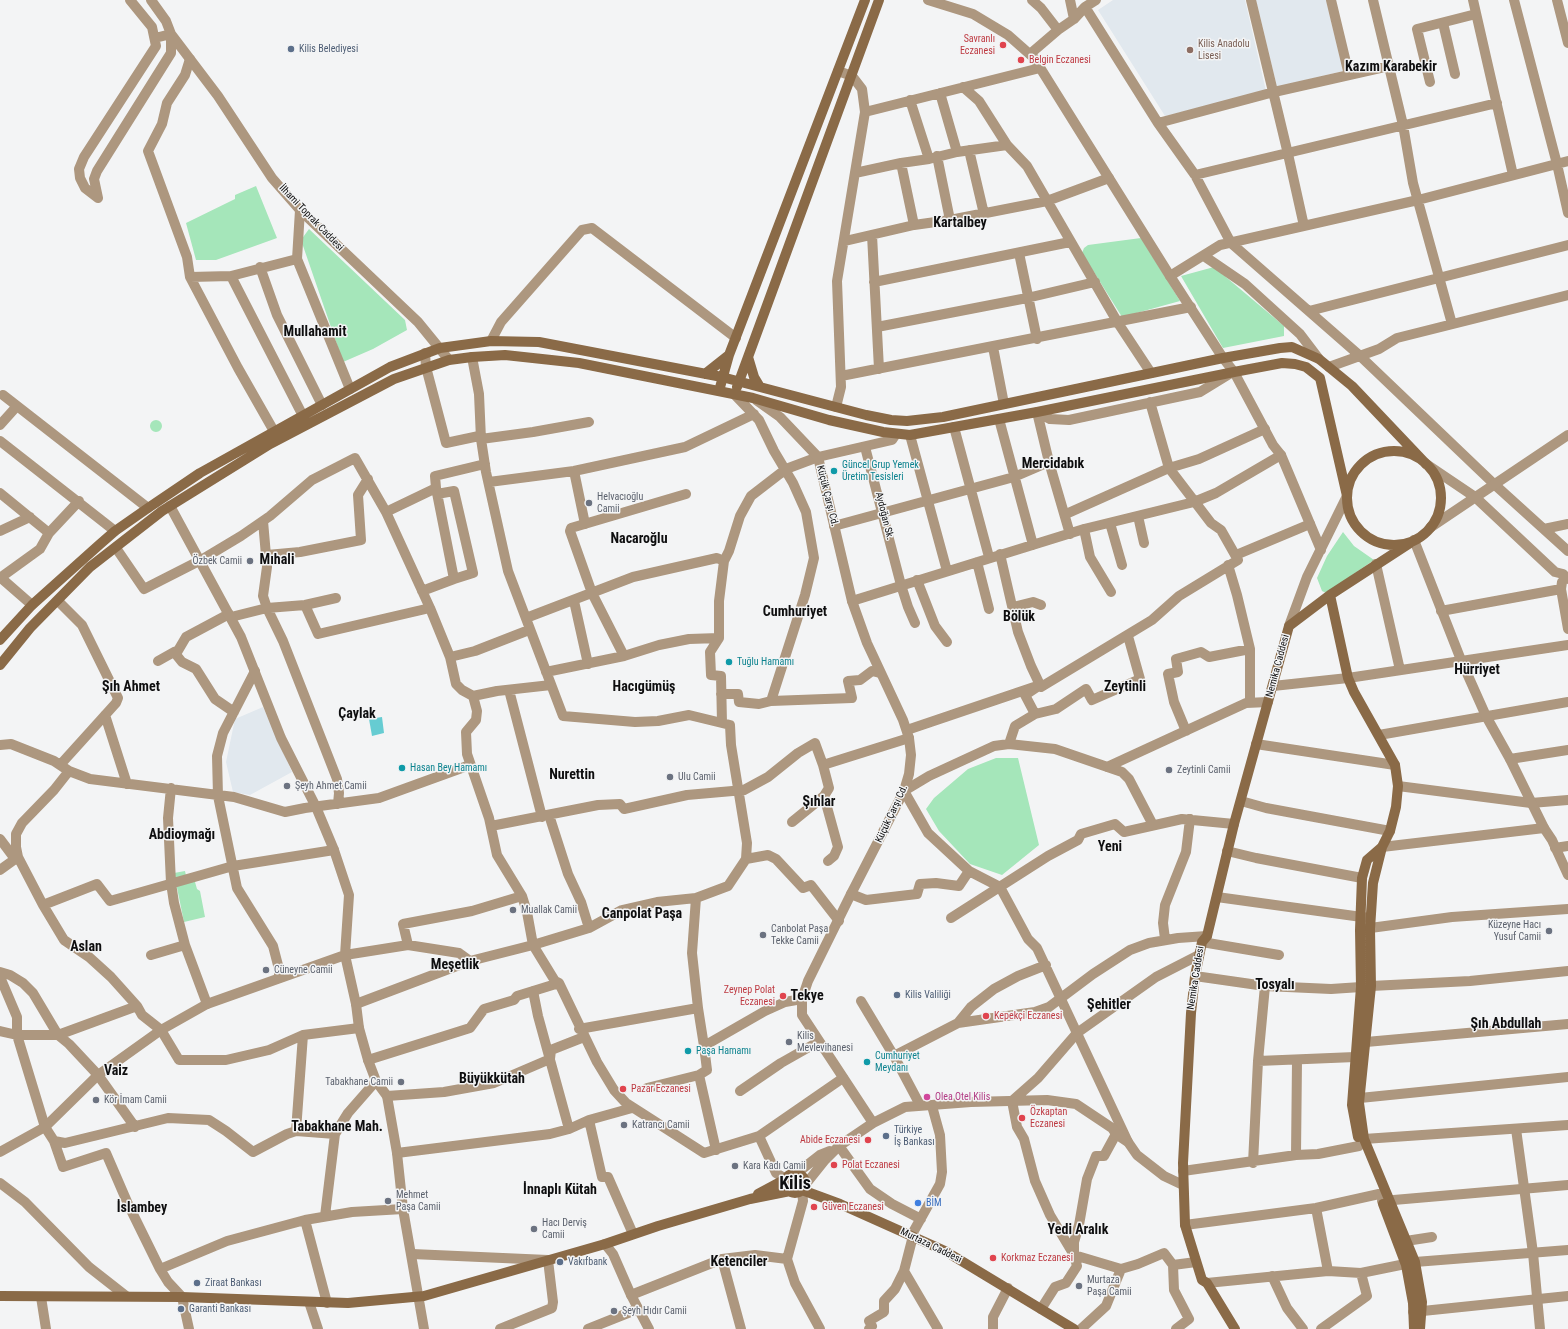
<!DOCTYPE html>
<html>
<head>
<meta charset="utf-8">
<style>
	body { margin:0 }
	canvas { display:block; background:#f3f4f5 }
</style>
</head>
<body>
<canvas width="1568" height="1329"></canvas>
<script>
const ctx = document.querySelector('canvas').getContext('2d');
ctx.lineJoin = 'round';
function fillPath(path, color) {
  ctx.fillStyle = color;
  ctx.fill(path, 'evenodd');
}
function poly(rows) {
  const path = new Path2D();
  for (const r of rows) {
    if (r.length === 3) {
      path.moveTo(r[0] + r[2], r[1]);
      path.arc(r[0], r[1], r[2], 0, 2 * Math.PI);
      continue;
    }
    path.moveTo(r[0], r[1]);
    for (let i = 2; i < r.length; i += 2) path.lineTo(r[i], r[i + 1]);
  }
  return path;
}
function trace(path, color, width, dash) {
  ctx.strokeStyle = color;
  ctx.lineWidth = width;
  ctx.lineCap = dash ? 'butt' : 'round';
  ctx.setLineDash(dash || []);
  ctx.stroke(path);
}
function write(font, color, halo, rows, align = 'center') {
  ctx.font = font + ' "Roboto Condensed",sans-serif';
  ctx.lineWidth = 3;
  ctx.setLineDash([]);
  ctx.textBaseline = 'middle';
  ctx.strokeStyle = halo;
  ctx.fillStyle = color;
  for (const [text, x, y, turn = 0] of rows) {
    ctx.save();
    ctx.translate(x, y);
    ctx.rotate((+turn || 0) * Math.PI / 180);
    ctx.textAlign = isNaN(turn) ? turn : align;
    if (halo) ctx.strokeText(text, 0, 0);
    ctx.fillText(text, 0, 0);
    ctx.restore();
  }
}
fillPath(poly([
	[1113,0,1245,0,1266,91,1165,116,1098,10],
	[1256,0,1326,0,1343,71,1277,87],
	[263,707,292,772,250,795,233,792,226,762,235,719]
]), '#e1e8ee');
fillPath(poly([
	[256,186,277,238,216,260,196,260,186,223,235,199,235,195],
	[309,229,405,320,407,330,373,349,343,362,301,240],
	[1141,238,1180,301,1122,317,1082,253,1084,248,1088,245],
	[1214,267,1284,326,1284,336,1223,348,1181,276],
	[156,426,6],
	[1343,532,1354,546,1374,560,1326,593,1322,591,1317,578,1327,556],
	[996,758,1018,758,1039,845,1002,875,970,864,939,831,926,809,934,798,968,769],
	[185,871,187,880,195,882,197,889,200,891,205,917,184,922,174,873]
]), '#a5e6ba');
fillPath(poly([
	[382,717,384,733,372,736,369,719]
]), '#66ccd2');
trace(poly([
	[1032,0,1041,8,1058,30],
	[1070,0,1074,19],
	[1251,0,1288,154,1304,226],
	[1331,0,1349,75],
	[1373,0,1403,125,1413,183,1452,324],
	[1473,0,1513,175],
	[1514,0,1557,164,1568,213],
	[1557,0,1568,43],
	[1085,7,1158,123,1195,175,1231,243,1359,355,1494,484,1568,551],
	[1443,23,1455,74],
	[1030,54,1058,30,1074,19,1085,7,1096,0],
	[190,59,185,75,167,103,162,124,148,151,187,257,190,277,238,368,275,433],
	[1430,82,1417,29,1476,14],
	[963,87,979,101,1007,145,1027,166,1118,323,1151,373],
	[940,93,957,152],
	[910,100,929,159],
	[865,112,1040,68],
	[1158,123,1274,92,1389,66],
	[969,150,984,214],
	[937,156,950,220],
	[901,163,914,225],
	[855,173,901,163,929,159,957,152,1007,145],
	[1195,175,1497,103],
	[300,210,297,259,350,389],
	[872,235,879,369],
	[845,241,914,225,950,220,1047,201,1109,178],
	[1019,253,1037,339],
	[1204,256,1245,284,1300,334,1319,359],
	[260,267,277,315,322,405],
	[231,276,303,416],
	[1170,276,1220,245,1418,200,1568,161],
	[190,277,231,276,297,259],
	[874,282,1070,242],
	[1309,311,1568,245],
	[877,327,1027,298,1095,282],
	[491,341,501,322,582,230,592,228,736,338],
	[993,347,1004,404],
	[425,353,426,367,446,443,479,436,481,439,533,432,589,422],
	[472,357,479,394,481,439,486,472,508,571,563,716,635,722,658,721,689,715,722,723],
	[1329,367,1379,349,1397,338,1568,295],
	[841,376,1191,307],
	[3,395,148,508],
	[735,395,759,420,774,451,793,483,806,512,814,558,805,595,771,701],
	[836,407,841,387,837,281,865,112,862,89,852,76,838,71],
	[1037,412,1050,419,1069,420,1200,392,1231,373],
	[1037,412,1049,462,1070,534],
	[999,419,1033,545],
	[0,425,17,406],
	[954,427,989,557],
	[910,435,947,571],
	[0,441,115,531],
	[865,447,901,585,908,607,915,623],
	[574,471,585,524],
	[489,482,574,471,685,447,754,414],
	[0,493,49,533],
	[437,494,454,491,473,573,454,579],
	[386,512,436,488],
	[1066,514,1169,468,1199,459,1265,429],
	[1138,516,1144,543],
	[1110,523,1122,565],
	[834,526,1014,477,1049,462],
	[1084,529,1090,557,1111,592],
	[1544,529,1568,524],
	[0,531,30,517],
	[116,548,144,589,201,560,241,536,270,516,312,480,355,458,386,512,430,608,450,657,456,684,462,690,473,696,477,711,476,720,466,732,467,754,489,818,497,855,522,896,527,912,533,945,555,981,559,983,597,1062,614,1090,626,1103,704,1153,759,1136,776,1173,786,1179],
	[1000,554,1018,632,1031,666,1040,685,1025,695,1035,714],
	[267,555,300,552,361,540,358,495,368,479],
	[1236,555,1310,524],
	[977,562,989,609],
	[1376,564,1400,670],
	[1228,565,1237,595,1250,649,1250,703],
	[0,577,32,605],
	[0,578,40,549,49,533,79,501],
	[917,580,935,626,947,642],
	[1562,582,1561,589,1568,629],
	[422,591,454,579,436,488,435,476,485,464],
	[336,598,305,605,267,608,283,641,337,779,339,793,338,804],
	[58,601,82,625,118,698,116,703,60,765],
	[574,601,588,664],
	[852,601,1084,529,1194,502,1216,493,1281,455],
	[305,605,318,634,430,608],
	[1013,607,1033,602,1041,605],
	[1441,611,1561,589],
	[231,617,267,608,263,596,267,567,263,521],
	[526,618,633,577,717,558,724,561],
	[176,654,186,637,229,614],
	[624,656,592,593,570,531,571,528,686,494],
	[450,657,475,651,529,630],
	[158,661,174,652,182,662,196,669,215,699,234,712],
	[255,671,223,733,217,756,218,796,237,888,273,946,279,969,279,978],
	[546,672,624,656,659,645,689,639,719,638],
	[1273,686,1348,678,1568,645],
	[509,690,542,817],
	[721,694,738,694,739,702,759,704,771,701,852,698,848,681,860,680,872,671,880,673],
	[473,696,497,691,551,685],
	[105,715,127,784],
	[907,730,1040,685,1041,687,1152,620,1179,596,1238,560,1221,530,1211,523,1169,468,1150,402],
	[1186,731,1174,702,1168,674,1178,672,1176,659,1201,652,1209,657,1250,649],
	[1379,735,1568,702],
	[1009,744,1015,726,1035,714,1056,709,1086,689,1092,700,1140,679,1128,636],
	[1256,744,1395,765],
	[0,745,11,744,54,761,69,771,90,779,234,797,285,812,305,808,379,798,470,765],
	[1510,759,1568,750],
	[1107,767,1246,703,1268,702],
	[69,771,54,790,22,823,16,834,16,847,18,857,43,905,64,940,89,957,111,977,137,1006,142,1015,161,1030,179,1060,226,1060,269,1050,303,1035,359,1028],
	[1398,786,1531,803,1568,800],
	[171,788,168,818,171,883,174,903,185,945,207,1004],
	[824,796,838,847,834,856,828,861],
	[1241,801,1266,808,1390,831],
	[549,815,568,874,581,902,589,928],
	[792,822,824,796,829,788,823,765,909,738],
	[491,826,598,805,620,804,624,809,687,795,744,790,768,777,798,753,815,743,823,765],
	[0,839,15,859],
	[1382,847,1544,828],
	[1555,848,1568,846],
	[1227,851,1256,858,1362,878],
	[746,859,768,855,776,859,803,888,811,885,839,921],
	[0,870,18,857],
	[851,894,866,900,917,894,920,884,936,883,959,886,969,871],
	[1217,897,1369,918],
	[696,898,692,953,698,1008],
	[43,905,97,884,110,901,233,866,334,850],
	[951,918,1048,856,1078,840,1081,834,1115,824,1124,832,1182,819,1234,824],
	[1363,929,1452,917,1568,909],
	[1165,939,1163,923,1165,905,1186,852,1190,819],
	[1202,942,1279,955],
	[408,945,403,924,472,911,522,896],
	[151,955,185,945],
	[345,955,408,945,459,953,470,961,533,945,589,928,622,910,657,902,696,898,728,886,746,859,747,843,731,745,730,725,722,723,721,676,711,675,710,652,719,638,719,601,724,561,729,551,740,516,751,496,786,469,818,457],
	[0,972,10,975,23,983,33,993,58,1035,69,1044,98,1075,135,1127],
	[1195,976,1265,986,1331,989,1361,987],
	[0,977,17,1017,17,1035,45,1127,54,1141,65,1143,168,1118,209,1120,226,1131,253,1152,287,1134,296,1131,335,1134],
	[1371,986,1470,981,1568,971],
	[533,991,538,1016,569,1129],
	[861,1001,894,1056,920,1105],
	[356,1004,470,961],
	[958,1023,971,1007,994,989,1018,976,1046,965],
	[579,1029,698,1008,704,1046,765,1011,785,1002,802,999],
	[0,1031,17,1035,58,1035,137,1006],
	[1366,1042,1568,1024],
	[704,1046,707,1070,699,1075,716,1150],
	[894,1056,958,1023,1035,1012,1049,1007,1093,974,1130,950,1149,943,1178,938,1207,936],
	[368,1060,470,1028,484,1009,514,1000,517,996,559,983],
	[1258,1061,1355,1057],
	[647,1088,699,1075],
	[740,1091,781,1063,818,1042],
	[387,1096,444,1092,494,1083,550,1059,551,1050,584,1037],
	[1360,1098,1568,1077],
	[1012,1101,1017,1127,1024,1139,1035,1181,1050,1215,1074,1255,1121,1269],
	[589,1120,602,1177,608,1177,633,1234],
	[296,1131,303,1035],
	[759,1136,843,1078],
	[1364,1139,1568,1125],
	[54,1141,63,1167,106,1153,128,1204,160,1269,168,1282,182,1297,189,1329],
	[1128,1142,1037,948,1028,939,1000,887,969,871,928,833,904,791,929,776,994,746,1009,744,1055,749,1122,772,1129,779,1153,825],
	[839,1146,870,1189,892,1204,921,1219],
	[397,1153,550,1134,569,1129,589,1120,632,1108],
	[1296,1155,1297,1061],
	[1253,1163,1258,1061,1265,986],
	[1183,1171,1296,1155,1318,1154,1359,1146],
	[802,1190,803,1201,787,1259,795,1283,820,1329],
	[1382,1201,1568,1185],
	[1316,1208,1328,1271],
	[325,1216,335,1134,348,1113,376,1081],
	[305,1220,327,1303],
	[1185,1225,1316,1208,1379,1194],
	[911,1236,940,1184,942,1172,940,1135,932,1106],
	[1406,1241,1432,1237],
	[412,1254,548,1260,553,1302,552,1308,500,1329],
	[722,1259,741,1329],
	[1173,1265,1174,1290,1189,1319,1176,1329],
	[160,1269,227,1241,305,1220,352,1212,403,1209],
	[904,1271,938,1329],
	[1272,1276,1287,1308,1303,1329],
	[1207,1283,1328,1271,1361,1273,1415,1262,1568,1250],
	[631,1295,722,1259,755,1255,787,1259],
	[41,1297,46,1329],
	[309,1302,318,1329],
	[1041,1309,1055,1287,1066,1283,1077,1266,1074,1255,1074,1242,1079,1225,1087,1179,1096,1156,1104,1156,1116,1134],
	[1413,1312,1568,1296],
	[588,1329,638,1309],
	[869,1329,872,1326,869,1321,884,1312,884,1301,895,1289,904,1271,913,1236],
	[993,1329,993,1317,1008,1288],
	[1081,1329,1106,1306,1121,1269,1138,1264,1164,1253,1173,1265,1196,1262],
	[1321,1329,1367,1296,1361,1273]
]), '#ad977f', 10);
trace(poly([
	[928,0,973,14,1008,35,1034,58,1170,276,1223,358,1234,372,1273,445,1281,455,1321,550],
	[155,38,171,34,218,96,272,178,300,210,418,322,449,360],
	[98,198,85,188,80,178,79,169,84,157,156,46,152,27,130,0],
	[98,198,94,179,97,171,171,53,171,34,166,21,151,0],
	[756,400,780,417,818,457,852,601,867,643,903,720,909,738,911,755,909,774,904,791,851,894,808,981,802,999,802,1015,873,1123],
	[818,457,892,440,896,434],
	[1426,464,1475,497,1555,572,1563,574,1568,579],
	[170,506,241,637,281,738,316,807,334,850,349,895,345,955,356,1004,359,1028,368,1060,376,1081,387,1096,397,1153,403,1209,424,1329],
	[1431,527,1568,435],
	[1414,540,1461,660,1486,716,1510,759,1544,828,1552,840,1568,875],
	[1289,626,1307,577,1347,496],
	[1012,1101,1038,1078,1077,1033,1156,977,1199,955],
	[1516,1129,1533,1253,1540,1329],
	[0,1152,45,1127,98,1075,161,1030,207,1004,345,955],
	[797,1173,820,1155,830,1151],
	[0,1183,25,1202,89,1267,126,1296],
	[805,1185,825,1160,839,1146,873,1123,905,1107,971,1102,1047,1100,1076,1104,1112,1128,1116,1134,1128,1142,1137,1155,1164,1176,1183,1185],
	[605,1244,613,1254,631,1295,649,1329]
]), '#ad977f', 10);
trace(poly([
	[748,357,754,377,760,387],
	[705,374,729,355],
	[737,387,879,0],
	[719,391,729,355,865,0],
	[1394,498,47],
	[1330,595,1348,678,1354,692,1395,765,1398,786,1396,807,1390,831,1382,847,1373,883,1370,929,1371,986,1359,1103,1364,1139,1415,1262,1422,1302,1420,1329],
	[0,640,32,605,99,545,115,531,148,508,200,473,390,367,440,348,491,341,539,342,722,377,866,415,891,420,907,421,943,417,1223,358,1280,348,1292,347,1319,359,1352,386,1426,464],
	[0,665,30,628,90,567,162,511,270,444,394,379,449,360,472,357,505,355,579,363,753,398,829,420,883,432,910,435,1037,412,1234,372,1282,363,1295,364,1306,367,1320,378,1347,496],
	[1358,1137,1352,1105,1361,987,1360,930,1362,878,1367,860,1382,847],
	[795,1183,10],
	[802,1190,840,1204,945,1251,1074,1329],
	[758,1194,786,1179],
	[1383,1204,1406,1265,1413,1303,1414,1329],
	[0,1296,182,1297,348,1303,424,1296,605,1244,658,1226,750,1199,790,1191],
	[1235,1329,1207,1283,1202,1280,1185,1225,1183,1163,1191,1013,1195,976,1202,942,1207,936,1234,824,1289,626,1330,595,1410,543]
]), '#8a6a47', 10);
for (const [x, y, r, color] of [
	[1003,45,4,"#e0444e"],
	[291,49,4,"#5c6f8a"],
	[1190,50,4,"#8d6e63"],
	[1021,60,4,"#e0444e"],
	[834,471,4,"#0f9aa8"],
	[589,503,4,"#6b7280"],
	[250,561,4,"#6b7280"],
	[729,662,4,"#0f9aa8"],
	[402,768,4,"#0f9aa8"],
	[1169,770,4,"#6b7280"],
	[670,777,4,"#6b7280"],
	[287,786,4,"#6b7280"],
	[513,910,4,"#6b7280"],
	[1549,931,4,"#6b7280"],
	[763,935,4,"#6b7280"],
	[266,970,4,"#6b7280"],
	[897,995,4,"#5c6f8a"],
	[783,996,4,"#e0444e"],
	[986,1016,4,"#e0444e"],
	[789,1042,4,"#6b7280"],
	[688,1051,4,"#0f9aa8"],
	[867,1062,4,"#0f9aa8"],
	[401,1082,4,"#6b7280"],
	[623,1089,4,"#e0444e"],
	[927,1097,4,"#d1479c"],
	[96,1100,4,"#6b7280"],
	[1022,1118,4,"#e0444e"],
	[624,1125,4,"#6b7280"],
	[886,1136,4,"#5c6f8a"],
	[868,1140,4,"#e0444e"],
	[834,1165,4,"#e0444e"],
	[735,1166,4,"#6b7280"],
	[388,1201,4,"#6b7280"],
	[918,1203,4,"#3f7fe0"],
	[814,1207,4,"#e0444e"],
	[534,1229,4,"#6b7280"],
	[993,1258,4,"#e0444e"],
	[560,1262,4,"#5c6f8a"],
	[197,1283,4,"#5c6f8a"],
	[1079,1286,4,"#6b7280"],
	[181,1309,4,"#5c6f8a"],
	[614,1311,4,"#6b7280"]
]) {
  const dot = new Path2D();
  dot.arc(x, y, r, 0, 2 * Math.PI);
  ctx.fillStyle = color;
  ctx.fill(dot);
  trace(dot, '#f3f4f5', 1.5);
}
write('10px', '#be3a42', '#f3f4f5', [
	["Savranlı",995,39,"right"],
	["Eczanesi",995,51,"right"],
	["Belgin Eczanesi",1029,60],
	["Zeynep Polat",775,990,"right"],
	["Eczanesi",775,1002,"right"],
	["Kepekçi Eczanesi",994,1016],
	["Pazar Eczanesi",631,1089],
	["Özkaptan",1030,1112],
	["Eczanesi",1030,1124],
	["Abide Eczanesi",860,1140,"right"],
	["Polat Eczanesi",842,1165],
	["Güven Eczanesi",822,1207],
	["Korkmaz Eczanesi",1001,1258]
], 'left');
write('10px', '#785e54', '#f3f4f5', [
	["Kilis Anadolu",1198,44],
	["Lisesi",1198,56]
], 'left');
write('10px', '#4e5e75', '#f3f4f5', [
	["Kilis Belediyesi",299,49],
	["Kilis Valiliği",905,995],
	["Türkiye",894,1130],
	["İş Bankası",894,1142],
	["Vakıfbank",568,1262],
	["Ziraat Bankası",205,1283],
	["Garanti Bankası",189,1309]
], 'left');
write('10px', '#0e0e0f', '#f3f4f5', [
	["İlhami Toprak Caddesi",311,218,46],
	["Küçük Çarşı Cd.",827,496,76],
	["Aydoğan Sk.",884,516,76],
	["Nemika Caddesi",1278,666,-75],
	["Küçük Çarşı Cd.",892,814,-65],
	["Nemika Caddesi",1196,978,-81],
	["Murtaza Caddesi",931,1246,26]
]);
write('10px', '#0d838f', '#f3f4f5', [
	["Güncel Grup Yemek",842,465],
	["Üretim Tesisleri",842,477],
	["Tuğlu Hamamı",737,662],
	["Hasan Bey Hamamı",410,768],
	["Paşa Hamamı",696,1051],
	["Cumhuriyet",875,1056],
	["Meydanı",875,1068]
], 'left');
write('10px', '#5b616d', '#f3f4f5', [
	["Helvacıoğlu",597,497],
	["Camii",597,509],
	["Özbek Camii",242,561,"right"],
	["Zeytinli Camii",1177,770],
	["Ulu Camii",678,777],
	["Şeyh Ahmet Camii",295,786],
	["Muallak Camii",521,910],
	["Küzeyne Hacı",1541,925,"right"],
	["Yusuf Camii",1541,937,"right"],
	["Canbolat Paşa",771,929],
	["Tekke Camii",771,941],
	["Cüneyne Camii",274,970],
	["Kilis",797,1036],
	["Mevlevihanesi",797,1048],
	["Tabakhane Camii",393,1082,"right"],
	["Kör İmam Camii",104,1100],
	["Katrancı Camii",632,1125],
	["Kara Kadı Camii",743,1166],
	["Mehmet",396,1195],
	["Paşa Camii",396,1207],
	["Hacı Derviş",542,1223],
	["Camii",542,1235],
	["Murtaza",1087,1280],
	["Paşa Camii",1087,1292],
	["Şeyh Hıdır Camii",622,1311]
], 'left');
write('10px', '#b23c85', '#f3f4f5', [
	["Olea Otel Kilis",935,1097]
], 'left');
write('10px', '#366cbe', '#f3f4f5', [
	["BİM",926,1203]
], 'left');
write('bold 14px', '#0e0e0f', '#f3f4f5', [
	["Kazım Karabekir",1391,67],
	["Kartalbey",960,223],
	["Mullahamit",315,332],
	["Mercidabık",1053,464],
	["Nacaroğlu",639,539],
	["Mıhali",277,560],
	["Cumhuriyet",795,612],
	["Bölük",1019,617],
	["Hürriyet",1477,670],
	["Şıh Ahmet",131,687],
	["Hacıgümüş",644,687],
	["Zeytinli",1125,687],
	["Çaylak",357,714],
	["Nurettin",572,775],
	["Şıhlar",819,802],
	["Abdioymağı",182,835],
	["Yeni",1110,847],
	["Canpolat Paşa",642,914],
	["Aslan",86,947],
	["Meşetlik",455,965],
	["Tosyalı",1275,985],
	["Tekye",807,996],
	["Şehitler",1109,1005],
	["Şıh Abdullah",1506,1024],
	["Vaiz",116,1071],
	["Büyükkütah",492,1079],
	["Tabakhane Mah.",337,1127],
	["İnnaplı Kütah",560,1190],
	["İslambey",142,1208],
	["Yedi Aralık",1078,1230],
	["Ketenciler",739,1262]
]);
write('bold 18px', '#0e0e0f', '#f3f4f5', [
	["Kilis",795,1184]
]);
</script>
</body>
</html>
